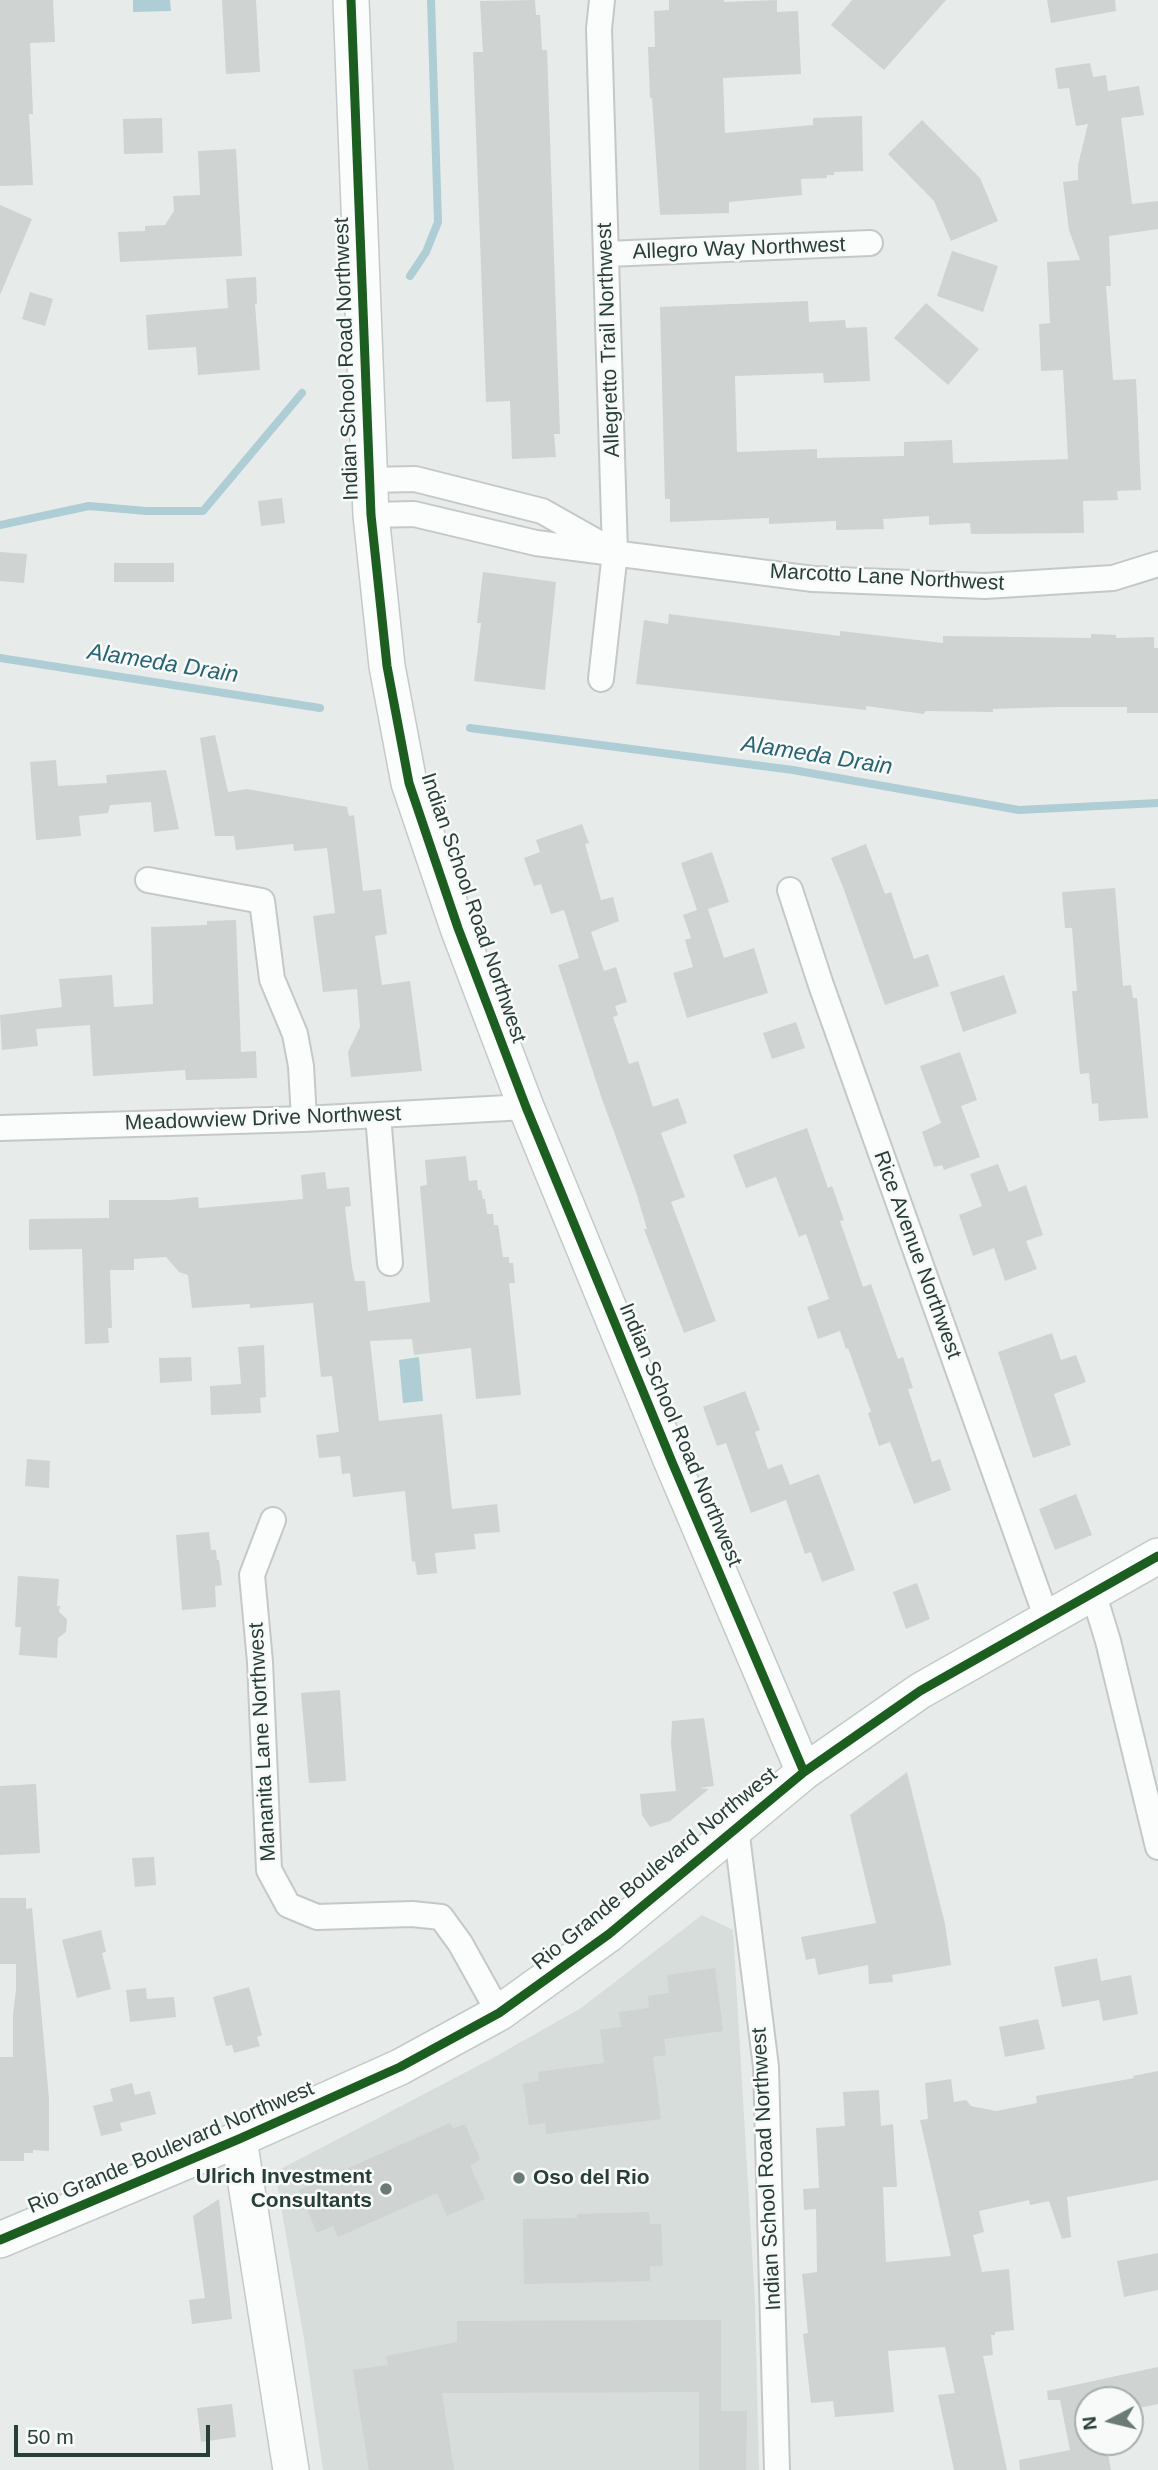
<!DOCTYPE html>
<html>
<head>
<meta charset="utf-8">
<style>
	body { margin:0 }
	#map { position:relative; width:1158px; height:2470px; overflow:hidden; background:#e7ecea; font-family:Helvetica,sans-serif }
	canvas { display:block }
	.north { position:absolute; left:1074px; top:2386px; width:70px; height:70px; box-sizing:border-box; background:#f7faf8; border:2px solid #a4afac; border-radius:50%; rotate:263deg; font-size:19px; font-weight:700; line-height:28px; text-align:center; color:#273e39 }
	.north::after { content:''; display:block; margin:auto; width:24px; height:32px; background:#6a7b77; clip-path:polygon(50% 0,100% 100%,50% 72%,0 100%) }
	.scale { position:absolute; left:14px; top:2425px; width:196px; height:32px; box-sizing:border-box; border:4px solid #273e39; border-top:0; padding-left:9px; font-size:21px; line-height:24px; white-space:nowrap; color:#273e39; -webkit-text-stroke:5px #f7faf8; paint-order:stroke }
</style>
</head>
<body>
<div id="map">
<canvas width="1158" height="2470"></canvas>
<div class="north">N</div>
<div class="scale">50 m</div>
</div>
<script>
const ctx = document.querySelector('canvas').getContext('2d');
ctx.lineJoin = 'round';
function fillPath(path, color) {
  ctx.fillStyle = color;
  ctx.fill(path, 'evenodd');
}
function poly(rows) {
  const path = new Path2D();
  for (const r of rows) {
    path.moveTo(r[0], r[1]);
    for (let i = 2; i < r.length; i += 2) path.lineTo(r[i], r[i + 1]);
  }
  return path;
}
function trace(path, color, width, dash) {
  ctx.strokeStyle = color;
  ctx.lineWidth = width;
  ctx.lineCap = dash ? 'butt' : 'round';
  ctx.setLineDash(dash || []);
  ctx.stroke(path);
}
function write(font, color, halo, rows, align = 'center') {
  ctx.font = font + ' Helvetica,sans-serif';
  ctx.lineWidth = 5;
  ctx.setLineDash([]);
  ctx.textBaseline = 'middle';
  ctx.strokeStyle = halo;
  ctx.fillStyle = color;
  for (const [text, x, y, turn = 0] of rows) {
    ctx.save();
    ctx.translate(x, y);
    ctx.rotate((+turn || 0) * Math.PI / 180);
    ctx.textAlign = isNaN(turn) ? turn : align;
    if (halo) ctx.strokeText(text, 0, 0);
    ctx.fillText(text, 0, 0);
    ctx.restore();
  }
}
fillPath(poly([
	[702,1915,733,1930,755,2303,759,2470,323,2470,304,2339,275,2172,491,2059,581,2008]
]), '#d6ddda');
fillPath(poly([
	[133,0,170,0,171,11,133,12],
	[419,1357,423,1401,403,1403,399,1360]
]), '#aecdd4');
trace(poly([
	[410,276,426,252,438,222,431,0],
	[0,525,89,506,146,511,203,511,302,393],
	[0,658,320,708],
	[470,728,793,770,1019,810,1158,803]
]), '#aecdd4', 8);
fillPath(poly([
	[0,0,53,0,55,42,30,43,33,114,29,114,33,185,0,186],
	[222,0,256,0,260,72,226,74],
	[535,0,536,15,540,15,542,50,547,50,560,434,554,434,556,457,512,459,510,401,486,402,473,52,483,52,480,1],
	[669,0,724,0,724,2,777,0,777,12,798,11,801,74,723,78,725,133,813,125,813,118,862,116,863,171,834,172,834,175,827,175,827,178,801,179,802,195,729,202,729,213,660,215,652,98,650,98,648,47,655,47,654,11,669,10],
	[852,0,946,0,884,70,831,25],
	[1047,0,1115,0,1116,11,1051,23],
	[1090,63,1093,77,1106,75,1108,91,1139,86,1144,115,1121,118,1132,204,1158,201,1158,229,1109,236,1111,286,1106,286,1113,380,1136,379,1141,490,1117,491,1118,500,1083,501,1084,533,971,534,970,523,929,525,929,516,883,519,884,529,836,530,836,521,769,524,769,518,670,522,670,499,665,499,660,307,808,301,809,322,845,320,846,328,867,327,870,381,824,383,823,373,735,376,737,452,817,449,817,458,904,456,904,442,952,440,953,463,1068,459,1063,370,1041,371,1039,324,1050,323,1047,262,1080,260,1069,230,1063,182,1078,180,1078,165,1088,124,1076,126,1069,88,1058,89,1055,68],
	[162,118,163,153,124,154,123,119],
	[922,120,980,178,998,221,951,241,934,201,888,154],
	[236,149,242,256,120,262,118,232,145,231,145,226,165,225,174,211,173,196,200,195,198,151],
	[0,205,32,219,0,295],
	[952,251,998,266,983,312,937,296],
	[256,277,257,304,255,304,260,370,198,375,196,347,148,350,146,315,228,308,226,279],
	[30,292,53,299,45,326,22,319],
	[926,303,979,349,948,385,894,338],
	[282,498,285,523,261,526,258,501],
	[0,552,27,554,24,583,0,581],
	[114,563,174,563,174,582,114,582],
	[483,572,556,582,545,690,474,681,481,623,477,623],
	[669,614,824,634,840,636,840,631,943,643,943,636,1091,638,1091,634,1116,635,1116,638,1154,637,1154,648,1158,648,1158,713,1127,713,1127,707,1057,707,993,709,993,712,925,711,924,714,866,706,866,710,636,684,644,620,668,624],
	[215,735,228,792,247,789,347,807,349,816,354,815,363,891,381,889,387,934,375,936,382,985,410,981,422,1071,351,1077,348,1052,360,1027,357,989,323,992,313,916,335,913,327,848,294,851,293,844,236,850,234,836,215,836,200,738],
	[56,760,58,786,107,783,106,775,166,770,179,829,154,832,151,802,110,805,108,813,79,816,81,836,36,840,30,762],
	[582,824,589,843,585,844,601,900,613,897,619,921,591,932,604,971,616,967,627,1002,615,1006,618,1015,613,1017,629,1064,638,1061,653,1107,678,1098,687,1123,661,1133,685,1197,671,1202,716,1321,684,1333,644,1229,647,1229,636,1192,602,1099,558,965,579,958,564,910,551,914,541,884,534,886,524,858,540,852,536,840],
	[866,844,885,894,891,892,914,959,928,954,939,986,885,1005,843,887,831,858],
	[712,852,729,902,708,909,724,958,754,948,768,993,687,1018,673,973,693,967,685,940,691,938,683,915,697,910,681,863],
	[1115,888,1123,986,1131,985,1133,998,1137,998,1148,1118,1099,1121,1098,1103,1092,1104,1089,1073,1080,1074,1072,991,1077,991,1072,928,1065,928,1062,892],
	[236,920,241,1052,256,1051,257,1078,186,1080,185,1070,93,1076,90,1025,36,1029,38,1046,2,1050,0,1015,62,1007,59,979,112,975,114,1007,153,1004,151,927,207,925,207,921],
	[1004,975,1017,1013,963,1032,950,992],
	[796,1022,805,1048,772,1059,763,1033],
	[960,1052,977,1100,961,1106,980,1157,944,1170,942,1165,934,1167,922,1132,941,1123,920,1066],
	[807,1128,828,1188,832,1186,844,1220,840,1221,863,1287,871,1284,898,1359,903,1357,913,1388,908,1389,932,1462,940,1459,951,1490,914,1504,890,1442,879,1446,868,1413,871,1412,848,1348,846,1349,840,1331,818,1339,807,1307,829,1299,806,1234,799,1237,776,1177,746,1188,733,1155],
	[466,1156,469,1181,477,1180,478,1190,481,1190,483,1199,485,1199,487,1214,493,1214,494,1225,498,1225,503,1257,509,1257,509,1263,513,1263,515,1283,509,1283,521,1395,476,1399,471,1348,414,1355,412,1339,370,1341,379,1421,442,1414,452,1509,497,1504,500,1532,474,1534,476,1549,435,1553,437,1573,417,1575,415,1561,412,1562,405,1491,353,1497,350,1473,342,1474,340,1456,319,1458,316,1435,339,1432,332,1376,321,1377,313,1303,250,1308,250,1304,192,1308,188,1275,179,1272,166,1257,134,1259,134,1270,110,1270,112,1328,108,1328,109,1343,85,1344,82,1249,29,1250,29,1219,109,1218,109,1200,170,1200,198,1197,199,1208,303,1199,301,1175,325,1172,327,1189,349,1187,351,1206,345,1207,352,1267,355,1281,365,1281,368,1311,430,1302,420,1186,427,1185,425,1160],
	[998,1164,1009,1192,1026,1185,1043,1235,1026,1241,1037,1269,1005,1281,994,1248,973,1256,959,1215,982,1206,970,1174],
	[1052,1333,1061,1360,1076,1355,1086,1382,1054,1394,1071,1445,1033,1458,998,1352],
	[264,1345,266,1397,260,1398,261,1413,211,1415,210,1386,241,1384,238,1347],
	[191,1357,192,1381,160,1383,159,1358],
	[745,1391,760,1430,755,1432,768,1469,782,1464,790,1485,819,1474,855,1570,822,1582,811,1552,805,1554,786,1500,751,1513,726,1443,717,1446,703,1407],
	[27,1459,50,1461,49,1488,25,1486],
	[1076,1494,1092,1535,1055,1550,1039,1509],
	[209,1532,211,1550,216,1550,217,1560,219,1560,222,1585,215,1586,216,1607,182,1610,176,1535],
	[18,1576,59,1579,57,1606,60,1606,59,1612,67,1619,66,1632,58,1638,57,1658,19,1655,21,1627,15,1627],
	[917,1583,930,1619,906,1629,893,1592],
	[340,1690,346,1781,309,1783,301,1693],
	[704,1718,714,1786,699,1788,709,1789,670,1821,650,1827,642,1815,640,1794,676,1791,671,1744,672,1721],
	[907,1772,945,1924,951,1965,892,1975,893,1982,869,1984,868,1965,818,1975,815,1958,806,1960,801,1937,876,1923,850,1815],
	[36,1784,40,1853,0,1855,0,1786],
	[154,1857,156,1885,135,1887,132,1858],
	[0,1898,26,1898,26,1909,32,1908,49,2099,49,2151,33,2150,33,2153,24,2153,24,2161,0,2161,0,2057,13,2057,13,2014,16,1990,16,1964,0,1964],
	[101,1930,106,1952,102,1953,111,1989,77,1998,62,1940],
	[1097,1958,1101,1981,1131,1975,1138,2014,1103,2021,1099,2000,1062,2007,1054,1967],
	[715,1968,723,2031,664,2039,666,2055,653,2057,661,2119,546,2134,545,2123,529,2125,523,2084,539,2081,538,2072,604,2063,600,2030,621,2027,619,2012,649,2008,648,1996,669,1993,667,1975],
	[249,1987,262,2035,257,2037,260,2046,234,2053,232,2045,226,2046,213,1997],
	[146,1988,147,1999,174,1997,176,2017,130,2022,126,1990],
	[1038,2019,1045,2049,1005,2057,999,2027],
	[1158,2071,1158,2180,1067,2197,1071,2237,1062,2239,1049,2201,1030,2205,1029,2200,979,2211,984,2232,973,2235,982,2272,1009,2269,1014,2330,995,2332,995,2335,991,2335,993,2355,983,2356,1007,2470,954,2470,938,2395,955,2393,945,2347,888,2351,894,2412,835,2417,833,2401,811,2403,803,2334,808,2333,802,2274,817,2272,816,2209,804,2210,803,2189,819,2188,816,2128,845,2126,843,2092,879,2090,881,2126,893,2124,897,2187,883,2187,886,2262,951,2256,920,2120,928,2119,925,2083,951,2079,954,2102,966,2100,971,2106,996,2111,1037,2103,1036,2096,1134,2078,1133,2076],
	[132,2083,135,2095,150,2091,156,2114,120,2123,122,2131,101,2136,93,2106,113,2101,110,2089],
	[450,2123,453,2129,465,2124,480,2159,470,2166,485,2199,447,2216,437,2193,338,2237,333,2226,317,2233,299,2190],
	[219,2199,232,2319,192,2324,189,2300,205,2298,193,2216],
	[649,2212,650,2224,661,2224,663,2266,650,2266,650,2281,524,2284,523,2219,577,2218,577,2214],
	[1158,2253,1158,2290,1124,2297,1117,2261],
	[721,2320,721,2411,747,2411,746,2470,699,2470,699,2392,442,2393,454,2470,369,2470,353,2370,388,2365,386,2356,457,2342,457,2321],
	[1158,2367,1158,2404,1130,2410,1130,2400,1088,2400,1088,2446,1106,2443,1111,2470,1020,2470,1019,2460,1070,2450,1060,2400,1048,2400,1047,2391],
	[232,2404,236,2437,201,2442,197,2408]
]), '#cfd3d2');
const street = poly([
	[607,254,870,243],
	[369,480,415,479,542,511,604,546],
	[371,515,414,514,536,543,813,579,985,586,1113,578,1158,564],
	[601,679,615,552,599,29,602,0],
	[148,880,262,901,272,979,295,1034,301,1066,304,1119],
	[790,890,821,985,1047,1619],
	[378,1115,390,1263],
	[0,1128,304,1119,526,1107],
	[273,1520,252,1575,260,1662,269,1870,288,1905,317,1917,412,1914,441,1917,460,1943,499,2013],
	[1093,1592,1108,1641,1158,1847],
	[736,1828,766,2067,777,2470]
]);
const secondary = poly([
	[351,0,371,515,387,666,409,783,458,928,526,1107,672,1462,804,1772],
	[239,2139,291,2470],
	[0,2240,239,2139,400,2067,499,2013,609,1934,804,1772,920,1691,1158,1556]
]);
trace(street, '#c4c9c7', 28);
trace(secondary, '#c5cac8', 38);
trace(street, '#fbfcfc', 24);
trace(secondary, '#fbfcfc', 35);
trace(poly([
	[351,0,371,515,387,666,409,783,458,928,526,1107,672,1462,804,1772],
	[0,2240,239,2139,400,2067,499,2013,609,1934,804,1772,920,1691,1158,1556]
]), '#1b5e20', 9);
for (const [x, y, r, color] of [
	[519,2178,7,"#6a7b77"],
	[386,2189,7,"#6a7b77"]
]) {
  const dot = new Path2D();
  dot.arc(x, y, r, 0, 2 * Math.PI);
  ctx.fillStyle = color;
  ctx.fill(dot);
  trace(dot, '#f7faf8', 2.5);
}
write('21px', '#273e39', '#f7faf8', [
	["Allegro Way Northwest",739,249,-2],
	["Allegretto Trail Northwest",609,340,-92],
	["Indian School Road Northwest",347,359,-92],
	["Marcotto Lane Northwest",887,578,3],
	["Indian School Road Northwest",473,908,71],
	["Meadowview Drive Northwest",263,1119,-2],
	["Rice Avenue Northwest",917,1255,70],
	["Indian School Road Northwest",680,1435,67],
	["Mananita Lane Northwest",263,1742,-93],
	["Rio Grande Boulevard Northwest",655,1869,-39],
	["Rio Grande Boulevard Northwest",171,2148,-23],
	["Indian School Road Northwest",767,2169,-93]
]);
write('bold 21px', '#273e39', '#f7faf8', [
	["Ulrich Investment",372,2177],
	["Consultants",372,2201],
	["Oso del Rio",533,2178,"left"]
], 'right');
write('italic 23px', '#286373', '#f7faf8', [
	["Alameda Drain",163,664,9],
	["Alameda Drain",817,756,9]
]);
</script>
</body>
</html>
